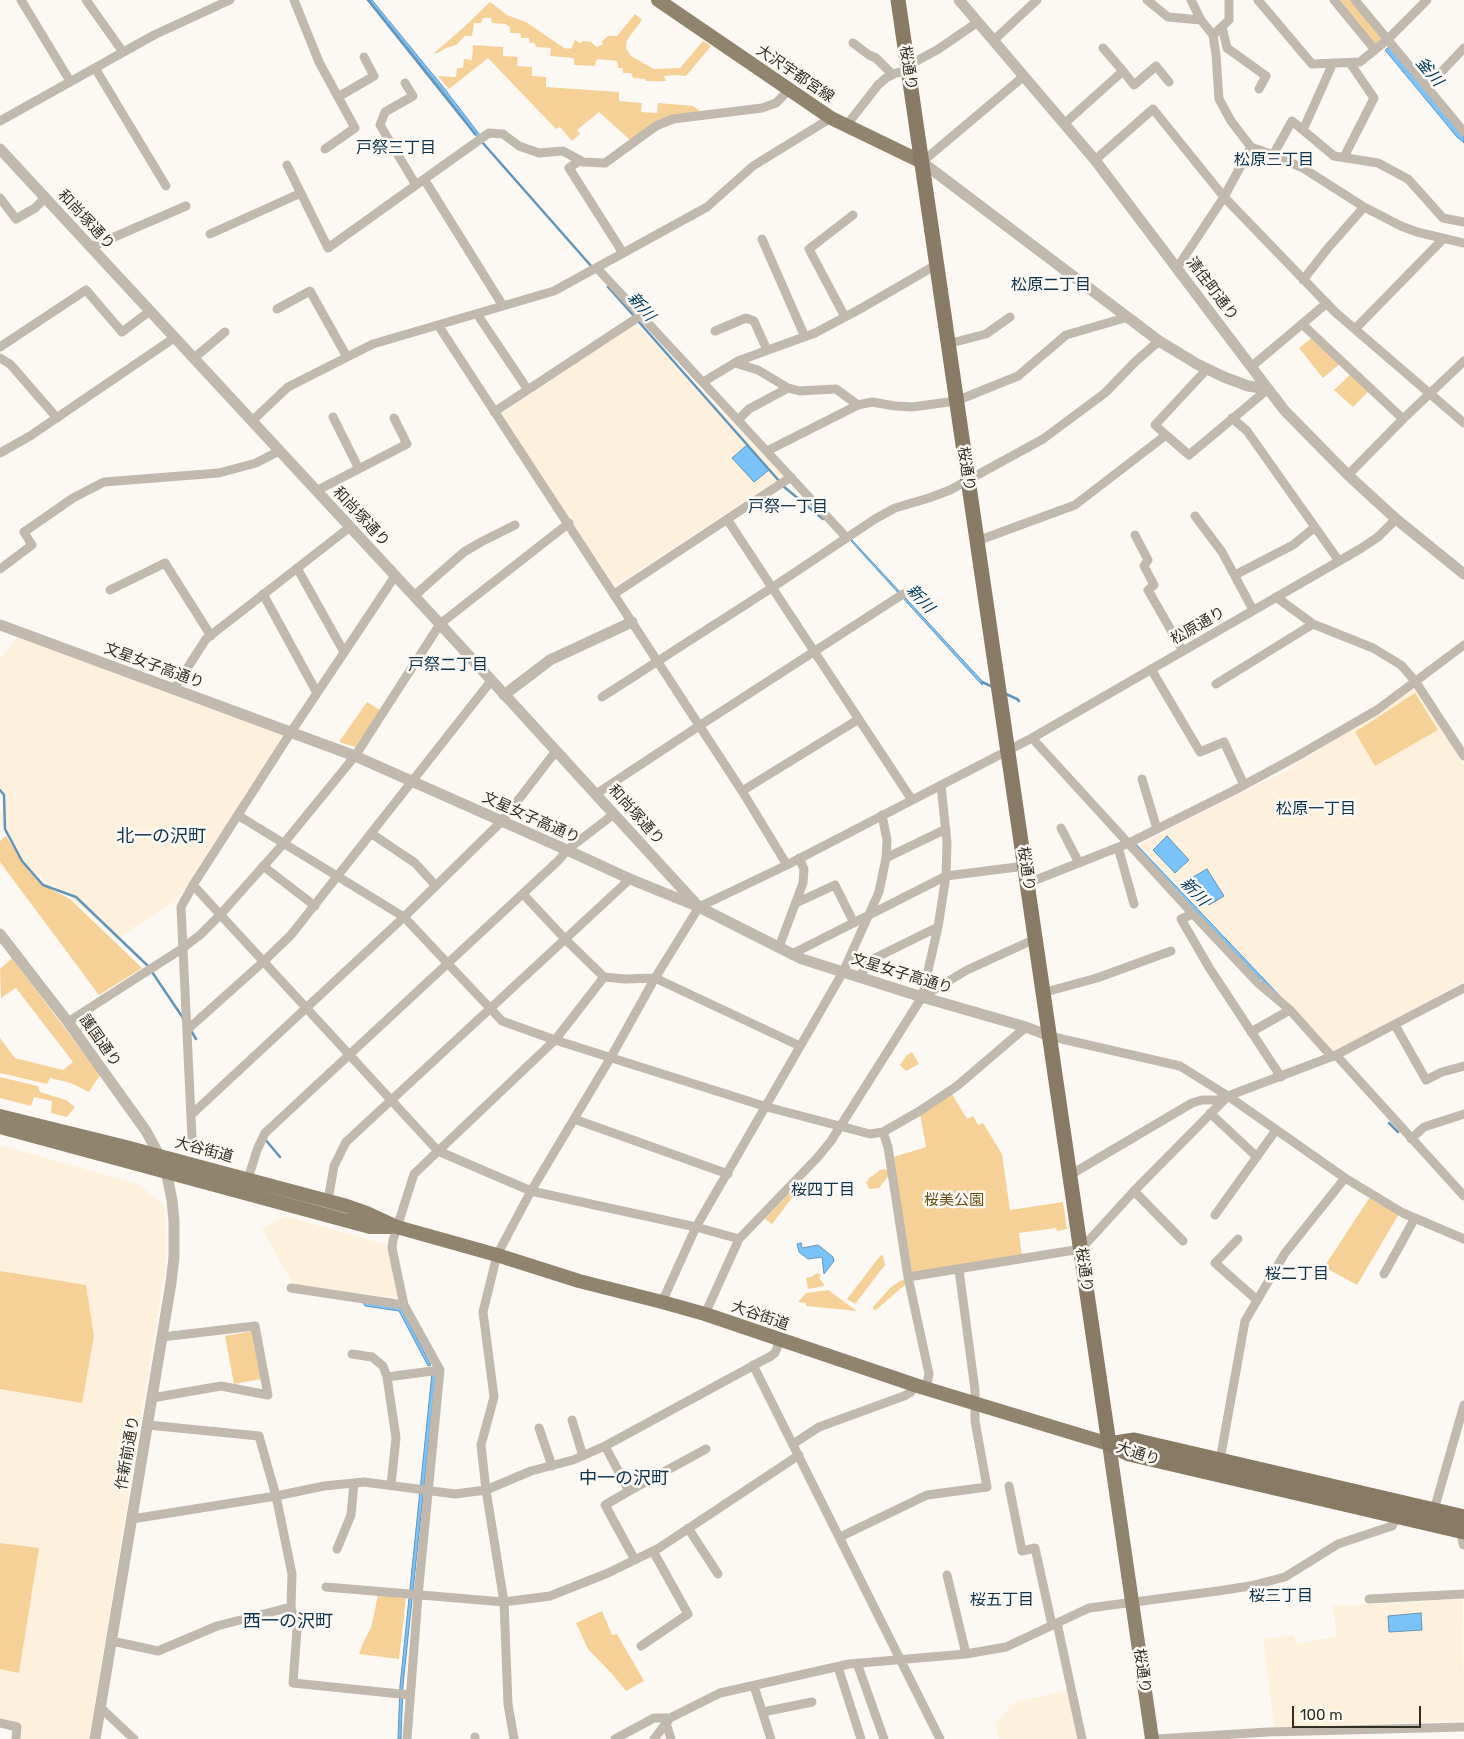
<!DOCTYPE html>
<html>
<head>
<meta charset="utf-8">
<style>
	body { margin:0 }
	#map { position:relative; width:1464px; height:1739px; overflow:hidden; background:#fcf9f4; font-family:Rubik,sans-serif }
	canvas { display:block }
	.scale { position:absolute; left:1292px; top:1706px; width:129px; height:22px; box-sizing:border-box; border:2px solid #332d22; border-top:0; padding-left:6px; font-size:15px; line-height:18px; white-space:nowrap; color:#332d22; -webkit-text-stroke:4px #fcf9f4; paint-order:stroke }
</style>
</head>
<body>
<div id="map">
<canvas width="1464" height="1739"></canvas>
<div class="scale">100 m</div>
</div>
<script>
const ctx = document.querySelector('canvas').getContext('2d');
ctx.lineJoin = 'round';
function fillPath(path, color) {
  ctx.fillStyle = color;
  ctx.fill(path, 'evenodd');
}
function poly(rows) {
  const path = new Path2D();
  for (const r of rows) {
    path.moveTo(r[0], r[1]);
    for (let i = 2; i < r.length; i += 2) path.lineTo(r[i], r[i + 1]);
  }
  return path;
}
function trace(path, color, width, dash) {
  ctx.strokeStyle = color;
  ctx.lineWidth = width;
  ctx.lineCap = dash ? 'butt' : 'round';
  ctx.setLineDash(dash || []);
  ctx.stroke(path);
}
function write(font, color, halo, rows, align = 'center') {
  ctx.font = font + ' Rubik,"Noto Sans JP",sans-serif';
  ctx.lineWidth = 5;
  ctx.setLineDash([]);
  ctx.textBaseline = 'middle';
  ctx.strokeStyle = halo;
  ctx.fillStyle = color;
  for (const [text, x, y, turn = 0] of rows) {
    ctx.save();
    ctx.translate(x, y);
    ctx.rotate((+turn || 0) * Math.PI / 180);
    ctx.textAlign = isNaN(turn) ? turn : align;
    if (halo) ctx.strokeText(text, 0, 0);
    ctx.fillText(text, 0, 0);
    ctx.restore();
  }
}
fillPath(poly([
	[635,323,784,476,615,586,500,415],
	[18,636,188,701,284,734,185,888,170,905,118,939,69,896,30,870,15,852,1,824,0,815,7,796,0,787,0,659],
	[1414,687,1464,765,1464,981,1334,1052,1139,845,1287,770,1394,702],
	[0,1145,138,1184,164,1205,166,1237,165,1270,89,1739,21,1739,22,1724,0,1720],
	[285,1216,385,1244,390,1249,398,1294,395,1298,293,1284,262,1229],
	[1463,1599,1464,1721,1274,1727,1263,1639,1293,1634,1296,1644,1337,1636,1333,1606],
	[1071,1690,1079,1739,999,1739,995,1724,1015,1702]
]), '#fdf1dd');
fillPath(poly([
	[1337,0,1352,0,1384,39,1375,46],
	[490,2,507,15,526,22,564,48,571,49,575,40,580,43,583,41,591,42,597,47,603,44,602,41,608,36,617,36,635,14,642,20,627,40,626,48,631,56,654,69,680,68,703,41,711,46,686,76,675,75,664,76,666,81,646,81,645,79,633,78,631,73,623,73,623,68,618,68,617,61,598,59,596,61,595,66,574,65,574,58,550,56,551,48,536,47,535,43,530,43,529,38,521,38,520,33,510,33,510,27,505,24,492,23,491,18,483,18,481,23,474,23,472,36,465,36,456,45,446,48,438,53,434,53,463,28],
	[473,45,503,47,503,56,518,57,517,66,532,67,532,76,546,77,546,87,619,92,619,101,642,103,641,112,657,113,658,103,693,106,701,112,630,140,599,112,577,130,580,134,572,141,560,127,556,129,488,58,449,89,438,76,456,77,457,68,463,68,464,59,472,60],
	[1314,336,1342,362,1323,378,1299,348],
	[1353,372,1371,389,1353,407,1334,390],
	[1415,693,1438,730,1375,766,1355,732],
	[367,702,380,710,355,747,339,742],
	[6,836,22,861,43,885,70,899,142,968,99,995,0,862,0,841],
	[12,958,100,1075,89,1092,71,1083,50,1078,47,1084,0,1073,0,1038,15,1058,63,1070,73,1062,16,988,1,998,0,969],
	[912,1052,919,1064,906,1071,900,1065,906,1056],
	[0,1077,38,1086,40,1092,66,1100,75,1107,67,1117,51,1113,52,1101,34,1097,31,1106,0,1098],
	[952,1094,967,1119,973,1116,978,1125,983,1123,1002,1154,1010,1210,1063,1202,1067,1229,1057,1231,1056,1228,1019,1233,1022,1257,915,1273,910,1270,894,1157,926,1147,920,1114],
	[884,1169,889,1171,889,1175,879,1188,869,1189,866,1182,868,1181,868,1179,880,1170],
	[797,1185,800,1187,772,1224,765,1219],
	[1370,1197,1399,1214,1357,1285,1324,1267],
	[883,1255,885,1265,855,1304,847,1299,880,1256],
	[0,1271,86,1285,94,1336,82,1403,0,1389],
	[817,1273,821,1275,819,1278,824,1284,824,1286,808,1289,806,1278,812,1277],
	[906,1279,907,1283,876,1310,873,1309,873,1307,890,1288,900,1281],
	[828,1290,857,1311,806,1306,806,1303,798,1302,806,1293],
	[253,1331,262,1379,234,1384,225,1336],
	[0,1543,39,1548,19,1673,0,1669],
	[378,1595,406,1598,399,1659,359,1654,364,1641,371,1628],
	[602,1611,612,1635,617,1634,644,1681,626,1691,613,1675,588,1649,576,1623]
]), '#f5d198');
const water = poly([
	[369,0,372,0,444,88,480,135,477,137,442,90,369,0],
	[1389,47,1464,136,1464,143,1457,137,1385,50,1389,47],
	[747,445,769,470,754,482,732,458,747,445],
	[852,540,984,683,982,685,851,541,852,540],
	[1167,836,1189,860,1175,873,1153,850,1167,836],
	[1137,845,1334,1053,1332,1055,1135,847,1137,845],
	[1207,869,1224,896,1209,905,1193,877,1207,869],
	[801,1243,802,1248,818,1245,833,1257,834,1261,824,1274,822,1257,808,1259,799,1252,797,1244,801,1243],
	[362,1301,401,1308,431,1365,428,1366,399,1311,365,1306,362,1301],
	[432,1373,436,1373,403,1685,401,1739,398,1739,400,1686,432,1373],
	[1421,1613,1422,1630,1389,1632,1388,1616,1421,1613]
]);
fillPath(water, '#79c2fa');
trace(water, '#6495b9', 1);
trace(poly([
	[368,0,475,134],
	[482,142,592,267],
	[608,287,634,316],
	[638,321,780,482],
	[783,486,823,519],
	[982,682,993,687],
	[1004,693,1017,699,1019,701],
	[0,790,4,795,5,829,22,861,43,885,76,897,148,966,183,1018],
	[190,1029,196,1039],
	[1389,1123,1398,1132],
	[264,1138,280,1157]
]), '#6495b9', 2.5);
trace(poly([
	[21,0,70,81],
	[86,0,123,52],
	[294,0,319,62,355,128,325,149],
	[1147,0,1168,17,1201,20,1213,35],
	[1191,0,1201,20],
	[1229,0,1229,20,1213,35,1216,55,1219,99,1231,121,1251,147],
	[1258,0,1312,64,1360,62,1387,40,1427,0],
	[1334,0,1375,50],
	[1355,0,1464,132],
	[1222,27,1227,48,1266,76,1259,89],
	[994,40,1037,0],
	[853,43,869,55,876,58,892,74],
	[907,66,937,50,978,22],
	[95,68,166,186],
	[1123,71,1134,85,1156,66,1169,82],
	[405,83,413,96,385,112,380,125,416,185,489,133,503,134,519,146,539,153,563,151,583,162,605,163,656,126,673,119,762,108,776,103,789,90],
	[1427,87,1464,48],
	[338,97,374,76,364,57],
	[0,121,154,35,230,0],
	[1065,123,1123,71,1103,48],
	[846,126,878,85,886,78,896,73,908,71],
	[1303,130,1333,63],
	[1273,155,1303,168,1364,207,1401,226,1417,232,1464,243],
	[1344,157,1374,98,1350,63],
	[1095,160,1153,109,1224,197,1335,312,1464,423],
	[579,161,569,168,623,253],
	[922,162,1024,76],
	[287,165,328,248,416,185],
	[424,179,503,306],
	[0,198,16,219,35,208,45,198],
	[210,234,301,193],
	[762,239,805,337],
	[91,247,186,206],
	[597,268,846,537],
	[1177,268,1224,197,1251,147,1273,155,1292,121,1334,156,1378,163,1408,179,1443,218,1464,222],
	[1303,280,1328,248,1364,207],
	[277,309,310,291,347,357],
	[477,314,528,390],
	[845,317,809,249,853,215],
	[1302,324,1403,419],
	[438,325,742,791,787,865],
	[1355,329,1443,239],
	[715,331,746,318,754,321,767,350],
	[947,344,986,334,1010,317],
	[0,347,86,290,122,332,150,311],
	[0,358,10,364,57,418],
	[194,358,225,332],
	[735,363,758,370,788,388,800,391,836,389,858,405,872,402,895,406,912,407,956,401,1018,376,1066,335,1128,317],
	[1251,367,1327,303],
	[703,382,738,361,815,333,860,309,936,265],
	[494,412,640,316],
	[333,417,359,469],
	[1232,418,1247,431,1339,561],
	[738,420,749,409,788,388],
	[252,421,288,387,373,344,554,291,707,207,753,166,831,118],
	[1166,435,1189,455,1268,389],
	[767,451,858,405],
	[0,453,30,436,174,338],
	[1348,475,1403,419,1464,361],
	[316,491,407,444,394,418],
	[1195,516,1222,552,1253,610],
	[727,519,912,800],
	[1135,535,1148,560,1144,566,1154,585,1148,590,1183,651],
	[977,541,1075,505,1166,435,1155,425,1207,369],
	[297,568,344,652],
	[0,569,32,545,24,532,73,498,104,482,219,473,256,463,279,451],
	[1235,575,1293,545,1315,527],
	[110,590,165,563,211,636],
	[263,594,317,693],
	[614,594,791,477],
	[414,596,464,552,481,542,515,525],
	[1276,597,1313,624,1373,648,1401,665,1415,681,1464,756],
	[1151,669,1200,752,1224,742,1244,785],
	[1216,684,1313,624],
	[173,690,206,639,350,527],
	[602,697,773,587,875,519,895,508,929,498,950,490,1043,439,1105,393,1136,361,1159,341],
	[1032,738,1193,914,1257,982,1290,1010,1332,1057],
	[1142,779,1157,829],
	[742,791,859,719],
	[596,794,699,726,903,594],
	[239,816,404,917,502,1021,555,1040,767,1107,870,1134,883,1132,918,1112,957,1086,1026,1027],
	[1061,828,1079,863],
	[372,834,415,863,436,886],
	[1118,847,1134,904],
	[886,858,946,829],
	[263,866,315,906],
	[1028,883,1129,843,1233,791,1294,758,1377,710,1464,645],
	[193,885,438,1151,531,1191,696,1227,739,1239],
	[523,894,566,940,604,977,625,979,655,978,800,1046],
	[796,903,835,885,854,923],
	[1193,914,1181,919,1210,969,1281,1077],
	[779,947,803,883,804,869,799,858],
	[792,954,946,876,1025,866],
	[859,977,871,960,938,927],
	[1042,993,1097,978,1171,951],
	[922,997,967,970,1035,939],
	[68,1022,183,948,200,935,220,915,284,843,355,756,440,624,569,523],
	[1395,1025,1426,1080,1442,1072,1464,1066],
	[187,1030,263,962,291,935,491,681],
	[1251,1032,1290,1010],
	[1049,1036,1180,1066,1228,1096,1345,1178,1403,1213,1464,1239],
	[1336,1055,1464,1196],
	[1210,1113,1257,1157],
	[191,1115,404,917,502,821,556,751],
	[574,1119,728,1174],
	[883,1132,888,1147,908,1277,929,1374,926,1388],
	[192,1138,181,907,193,885,291,732,395,576],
	[1411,1139,1424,1127,1464,1114],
	[1070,1175,1192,1103,1202,1100,1217,1100,1226,1097],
	[248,1179,257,1150,265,1133,559,860,567,850,614,814],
	[1134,1191,1183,1241],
	[328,1200,334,1166,346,1142,630,879],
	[1215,1215,1276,1130],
	[1238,1239,1215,1263,1257,1300],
	[1384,1274,1415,1218],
	[908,1277,1081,1249,1134,1191,1228,1096,1336,1055,1464,988],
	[291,1288,404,1305],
	[662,1302,696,1227,843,972,879,892,886,858,887,840,882,815],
	[705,1314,739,1239,817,1158,831,1141,922,997,938,927,946,876,947,843,941,785],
	[352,1354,372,1357,383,1366,387,1377,440,1370],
	[753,1365,940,1739],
	[387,1377,396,1438,391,1485],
	[152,1398,221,1386,268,1395,255,1326,162,1337],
	[572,1420,583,1456],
	[539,1428,552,1466],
	[793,1444,819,1427,904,1396,911,1392,916,1385],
	[605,1446,629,1491,605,1505,635,1560],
	[1220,1460,1245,1321,1285,1253,1345,1178],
	[1009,1486,1022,1551,1035,1548,1052,1625],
	[629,1491,706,1449],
	[1434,1510,1464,1405],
	[132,1519,276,1496,324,1486,364,1482,455,1494,486,1490,531,1471,573,1460,605,1446,771,1356,775,1353,780,1340],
	[688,1528,718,1574],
	[840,1537,927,1495,987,1487,975,1421,975,1390,959,1270],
	[337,1549,351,1515,354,1483],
	[947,1575,966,1654],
	[326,1587,504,1602,550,1596,608,1573,659,1548,799,1455],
	[1369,1599,1464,1594],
	[291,1607,297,1630,293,1683,410,1695],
	[1057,1623,1082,1739],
	[112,1641,158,1651,217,1626,291,1607,292,1574,276,1496,259,1436,148,1425],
	[641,1646,688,1614,653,1551],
	[857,1663,884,1739],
	[838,1667,861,1739],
	[754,1686,771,1739],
	[100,1707,134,1739],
	[763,1712,812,1702],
	[0,1723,17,1727,16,1739],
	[666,1723,671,1739],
	[475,1737,475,1739],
	[407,1739,418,1596,440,1370,404,1305,392,1248,393,1240,414,1174,555,1040,604,977],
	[514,1739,508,1704,504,1602,486,1490,481,1445,494,1397,483,1312,497,1255,531,1191,611,1057,655,978,699,907,787,865,1032,738,1360,549,1378,537,1396,519],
	[615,1739,654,1718,670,1718,720,1693,849,1664,966,1654,1006,1647,1089,1608,1218,1591,1250,1586,1285,1577,1338,1544,1392,1526,1397,1517],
	[654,1739,670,1718],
	[1156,1739,1268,1732,1464,1727]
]), '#c1b9ae', 9);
trace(poly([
	[959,0,1095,160,1268,389,1285,411,1348,475,1396,519,1464,574],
	[0,149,440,624,697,905],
	[922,162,1159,341,1197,364,1224,377,1248,386,1268,389],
	[0,625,355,756,567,850,630,879,699,907,802,959,922,997,1026,1027,1049,1036],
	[504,695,550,660,632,622],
	[0,934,68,1022,146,1131,159,1155,166,1171,172,1200,174,1221,174,1257,171,1283,95,1739],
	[1464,1525,1462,1531,1464,1544]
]), '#c1b9ae', 11);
trace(poly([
	[658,0,831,118,922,162],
	[0,1116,126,1147,347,1206,367,1213,397,1227,497,1255,579,1281,662,1302,705,1314,921,1387,1109,1444,1152,1739],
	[0,1127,370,1227,391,1227]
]), '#91846f', 14);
trace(poly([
	[898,0,1109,1444],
	[1109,1444,1129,1454,1464,1532],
	[1109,1444,1134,1440,1464,1517]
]), '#887a64', 15);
write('15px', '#332d22', '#fcf9f4', [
	["桜通り",908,68,81],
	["大沢宇都宮線",795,74,34],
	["和尚塚通り",86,220,47],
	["清住町通り",1212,289,53],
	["桜通り",966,469,81],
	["和尚塚通り",361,517,47],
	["松原通り",1198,626,-30],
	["文星女子高通り",154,666,20],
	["和尚塚通り",636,815,48],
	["文星女子高通り",531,818,24],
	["桜通り",1026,869,82],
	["文星女子高通り",902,974,17],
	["護国通り",100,1041,55],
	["大谷街道",204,1150,15],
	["桜通り",1084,1270,82],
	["大谷街道",760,1316,19],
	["作新前通り",128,1453,-80],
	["大通り",1138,1454,18],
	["桜通り",1142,1671,82]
]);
write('15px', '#6c4e13', '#fcf9f4', [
	["桜美公園",954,1201]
]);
write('italic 16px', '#003d60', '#fcf9f4', [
	["釜川",1429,72,50],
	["新川",641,307,49],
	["新川",920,599,47],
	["新川",1194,892,46]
]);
write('16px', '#0f334b', '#fcf9f4', [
	["戸祭三丁目",396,148],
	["松原三丁目",1274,160],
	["松原二丁目",1051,285],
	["戸祭一丁目",788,507],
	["戸祭二丁目",448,665],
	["松原一丁目",1316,809],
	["桜四丁目",823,1190],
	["桜二丁目",1297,1274],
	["桜三丁目",1281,1596],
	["桜五丁目",1002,1600]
]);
write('18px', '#0f334b', '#fcf9f4', [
	["北一の沢町",161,837],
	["中一の沢町",624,1479],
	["西一の沢町",288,1622]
]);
</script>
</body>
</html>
